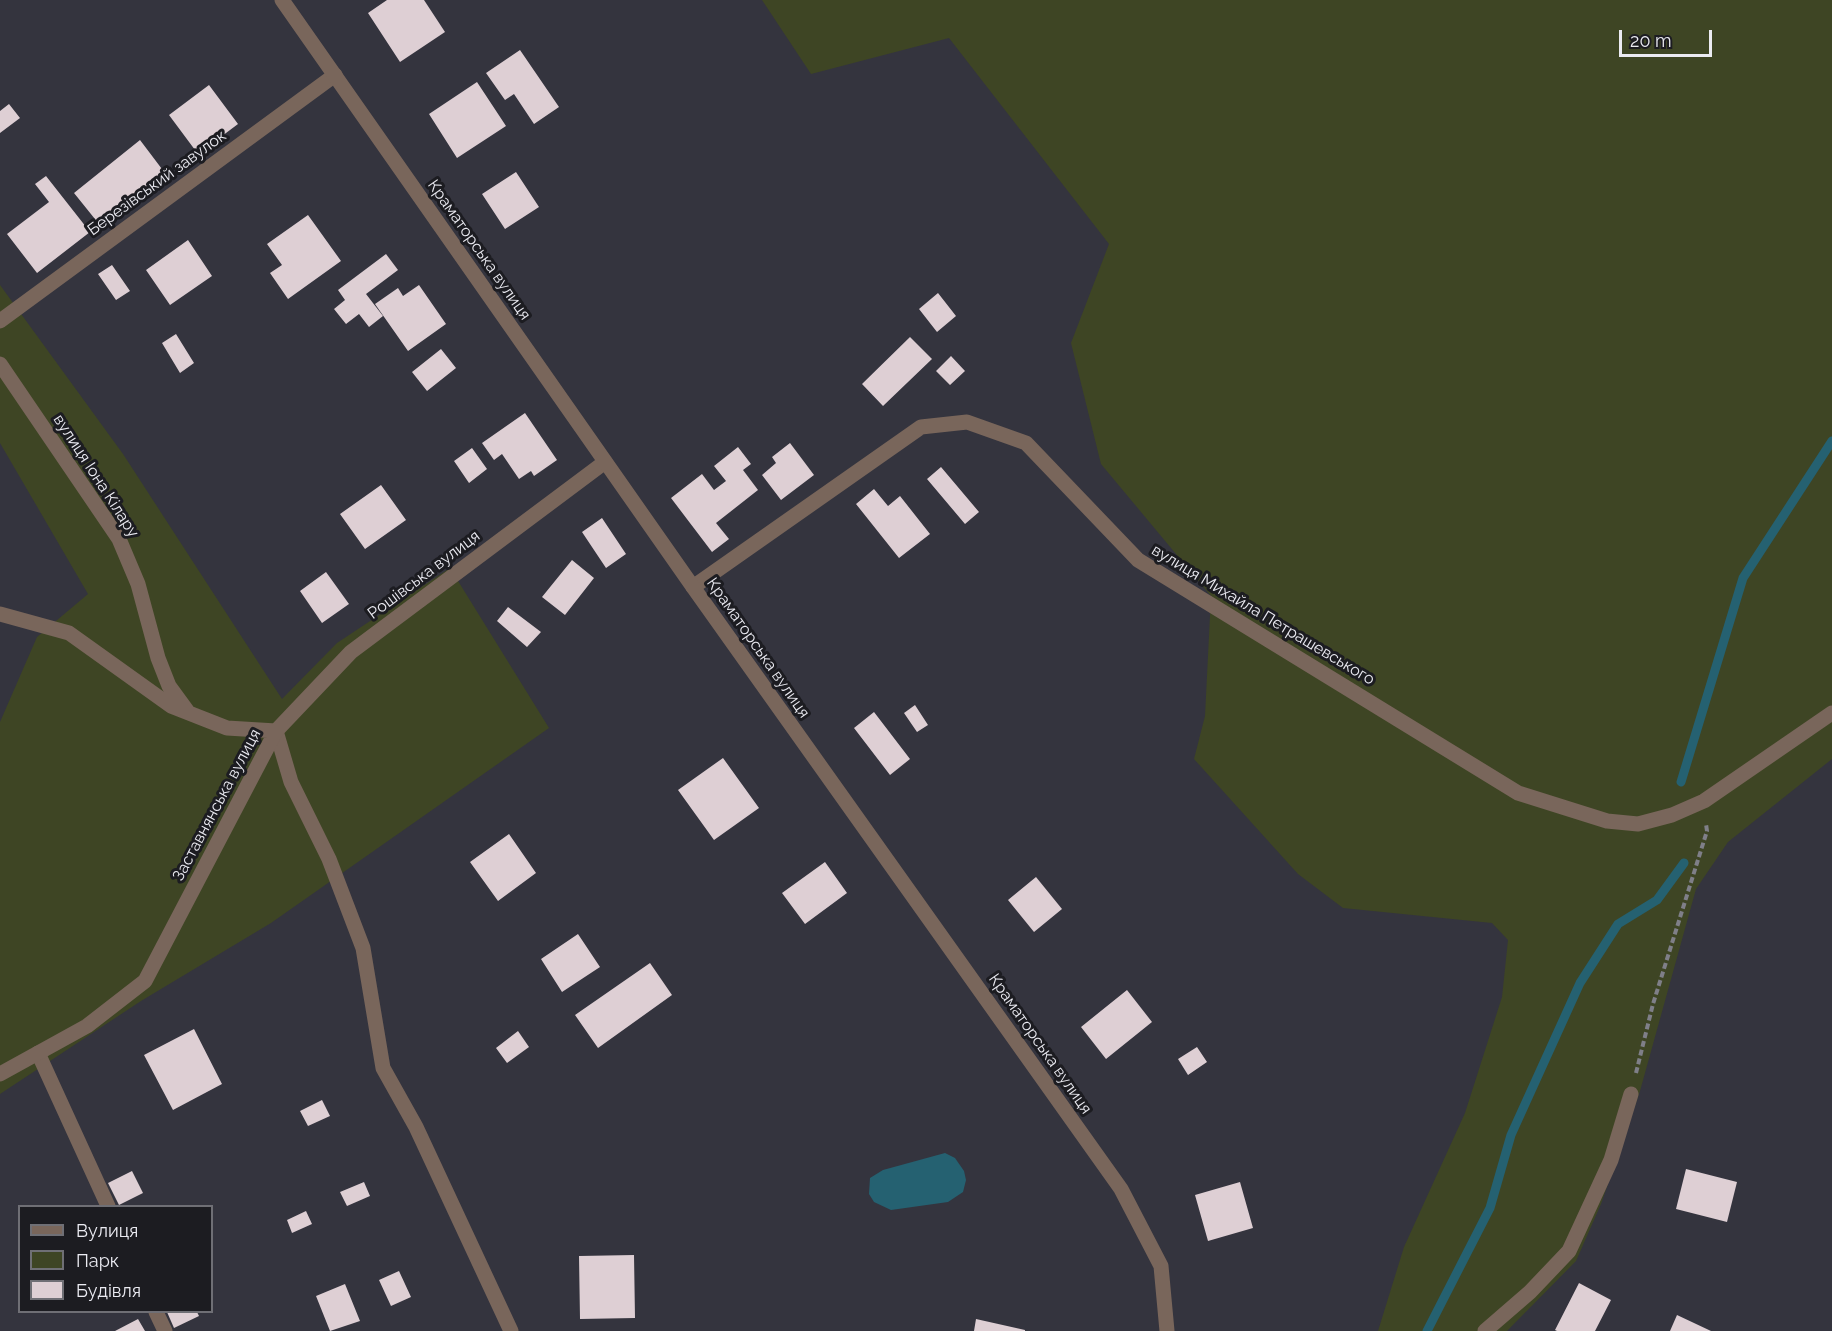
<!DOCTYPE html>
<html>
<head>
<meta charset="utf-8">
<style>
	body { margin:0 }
	#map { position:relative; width:1832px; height:1331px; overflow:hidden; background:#34343e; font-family:Raleway,sans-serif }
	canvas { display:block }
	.legend { position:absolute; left:18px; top:1205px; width:195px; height:108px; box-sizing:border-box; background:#1c1c21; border:2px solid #6f6f75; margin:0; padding:8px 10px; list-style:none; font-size:18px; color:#ebebf2 }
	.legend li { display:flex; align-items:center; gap:12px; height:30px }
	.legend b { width:30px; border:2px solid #6f6f75 }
	.scale { position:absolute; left:1619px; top:30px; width:93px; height:27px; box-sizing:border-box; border:3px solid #ebebf2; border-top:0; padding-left:8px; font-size:18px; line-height:21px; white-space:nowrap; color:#ebebf2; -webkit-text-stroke:4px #1c1c21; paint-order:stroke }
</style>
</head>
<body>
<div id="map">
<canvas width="1832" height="1331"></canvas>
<ul class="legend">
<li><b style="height:8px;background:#79665b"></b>Вулиця</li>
<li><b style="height:16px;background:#3e4524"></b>Парк</li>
<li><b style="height:16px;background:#decfd4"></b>Будівля</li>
</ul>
<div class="scale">20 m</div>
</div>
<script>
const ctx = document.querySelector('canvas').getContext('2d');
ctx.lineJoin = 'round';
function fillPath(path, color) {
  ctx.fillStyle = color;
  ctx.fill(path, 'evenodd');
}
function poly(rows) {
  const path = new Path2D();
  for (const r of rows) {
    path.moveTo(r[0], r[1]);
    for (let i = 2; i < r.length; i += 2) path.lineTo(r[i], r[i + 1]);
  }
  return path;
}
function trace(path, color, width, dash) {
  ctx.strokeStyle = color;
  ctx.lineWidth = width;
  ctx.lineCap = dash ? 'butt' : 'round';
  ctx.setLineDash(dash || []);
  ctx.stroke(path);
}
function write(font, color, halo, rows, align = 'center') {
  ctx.font = font + ' Raleway,sans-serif';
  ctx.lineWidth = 6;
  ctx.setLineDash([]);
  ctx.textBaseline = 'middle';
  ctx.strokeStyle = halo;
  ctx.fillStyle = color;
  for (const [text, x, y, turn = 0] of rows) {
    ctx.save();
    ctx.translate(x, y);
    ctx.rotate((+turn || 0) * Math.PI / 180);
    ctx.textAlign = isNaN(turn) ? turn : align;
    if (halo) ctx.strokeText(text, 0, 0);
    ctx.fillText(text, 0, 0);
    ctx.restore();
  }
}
fillPath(poly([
	[762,0,1832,0,1832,759,1728,842,1696,889,1640,1091,1601,1204,1576,1261,1507,1331,1378,1331,1404,1247,1465,1113,1502,997,1508,940,1492,923,1343,908,1298,874,1194,759,1205,716,1211,596,1101,464,1071,343,1109,244,949,38,811,74],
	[0,285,123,454,282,699,337,643,450,568,549,728,271,923,141,1001,0,1094,0,722,37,637,88,594,0,443]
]), '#3e4524');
fillPath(poly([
	[945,1153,955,1158,964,1171,966,1180,963,1192,948,1202,891,1210,874,1202,869,1194,870,1178,883,1170]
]), '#256171');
trace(poly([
	[1681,782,1743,578,1832,441],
	[1427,1331,1490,1208,1511,1135,1580,983,1618,924,1657,900,1684,863]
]), '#256171', 9);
fillPath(poly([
	[387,0,424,0,445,32,400,62,368,13],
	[520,50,559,107,534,124,514,94,505,100,486,73],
	[477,82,506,126,457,158,429,114],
	[209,85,238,124,198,154,169,115],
	[9,104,20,118,0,133,0,111],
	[140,140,168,177,103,229,74,193],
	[516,172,539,207,505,229,482,194],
	[46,176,90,232,37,273,7,234,49,202,35,184],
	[308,215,341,261,288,299,270,273,282,265,267,244],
	[188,240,212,276,170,305,146,270],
	[386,254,398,270,366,294,383,316,369,327,359,314,346,324,334,309,345,300,338,290],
	[112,265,130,291,116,300,98,274],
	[419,285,446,324,408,351,375,304,398,288,403,296],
	[938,293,956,316,937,332,919,309],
	[176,334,194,363,180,373,162,343],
	[910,337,932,359,883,406,862,384],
	[441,349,456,368,427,391,412,372],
	[951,356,965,371,950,385,936,371],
	[525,413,557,460,534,476,531,471,519,479,502,454,494,460,482,443],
	[790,443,814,475,781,500,762,475,776,463,772,457],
	[738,447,751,464,743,470,758,490,716,523,729,539,712,552,671,498,702,474,714,490,726,481,714,466],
	[472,448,487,469,469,483,454,461],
	[941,467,979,512,965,524,927,479],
	[381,485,406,520,365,549,340,514],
	[874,489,888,506,900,496,930,534,899,558,856,504],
	[602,518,626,554,606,568,582,532],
	[572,560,594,578,565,615,542,597],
	[326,572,349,604,322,623,300,591],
	[508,607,541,632,527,647,497,621],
	[915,705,928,725,917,732,904,713],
	[874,712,910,759,890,775,854,728],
	[723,758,759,808,714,840,678,790],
	[509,834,536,873,498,901,470,862],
	[825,862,847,893,805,924,782,893],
	[1036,877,1062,909,1034,932,1008,900],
	[578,934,600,967,562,992,541,959],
	[650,963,672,995,598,1048,575,1015],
	[1127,990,1152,1022,1106,1059,1081,1027],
	[194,1029,222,1084,173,1110,144,1055],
	[518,1031,529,1047,507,1063,496,1048],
	[1197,1047,1207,1062,1188,1075,1178,1059],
	[322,1100,330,1116,308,1126,300,1111],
	[1686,1169,1737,1182,1727,1222,1676,1209],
	[132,1171,143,1193,119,1205,108,1183],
	[364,1182,370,1196,347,1206,340,1192],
	[1240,1182,1253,1228,1208,1241,1195,1195],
	[306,1211,312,1224,292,1233,287,1220],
	[634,1255,635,1318,580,1319,579,1256],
	[399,1271,411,1297,391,1306,379,1280],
	[1579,1283,1611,1300,1595,1331,1557,1331,1555,1330],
	[345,1284,360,1321,330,1331,316,1296],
	[167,1312,197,1312,199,1316,174,1328],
	[1677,1315,1711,1331,1670,1331],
	[138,1319,145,1331,115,1331],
	[976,1319,1025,1330,1025,1331,974,1331]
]), '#decfd4');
trace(poly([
	[1636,1073,1653,1004,1707,831,1706,824]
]), '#7f7f88', 4, [6, 3]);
trace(poly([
	[276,731,291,782,329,859,363,948,383,1068,416,1127,511,1331],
	[38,1053,108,1206],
	[156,1312,165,1331]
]), '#79665b', 15);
trace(poly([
	[0,321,335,75],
	[0,364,119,539,138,584,158,658,169,686,188,712],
	[693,587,921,427,967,422,1026,443,1138,560,1518,793,1607,821,1638,824,1672,815,1704,801,1832,713],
	[0,614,69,633,171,706,227,728,276,731],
	[0,1074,87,1026,145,981,276,731,351,652,605,462],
	[1485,1331,1530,1292,1569,1251,1611,1160,1631,1094]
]), '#79665b', 15);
trace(poly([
	[282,0,693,587,1121,1189,1161,1266,1167,1331]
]), '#79665b', 15);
write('16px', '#ebebf2', '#1c1c21', [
	["Березівський завулок",157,183,-36],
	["Краматорська вулиця",479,250,55],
	["вулиця Іона Кілару",96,476,57],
	["Рошівська вулиця",424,575,-37],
	["вулиця Михайла Петрашевського",1263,615,31],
	["Краматорська вулиця",758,648,55],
	["Заставнянська вулиця",217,805,-62],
	["Краматорська вулиця",1040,1044,55]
]);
</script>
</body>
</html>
